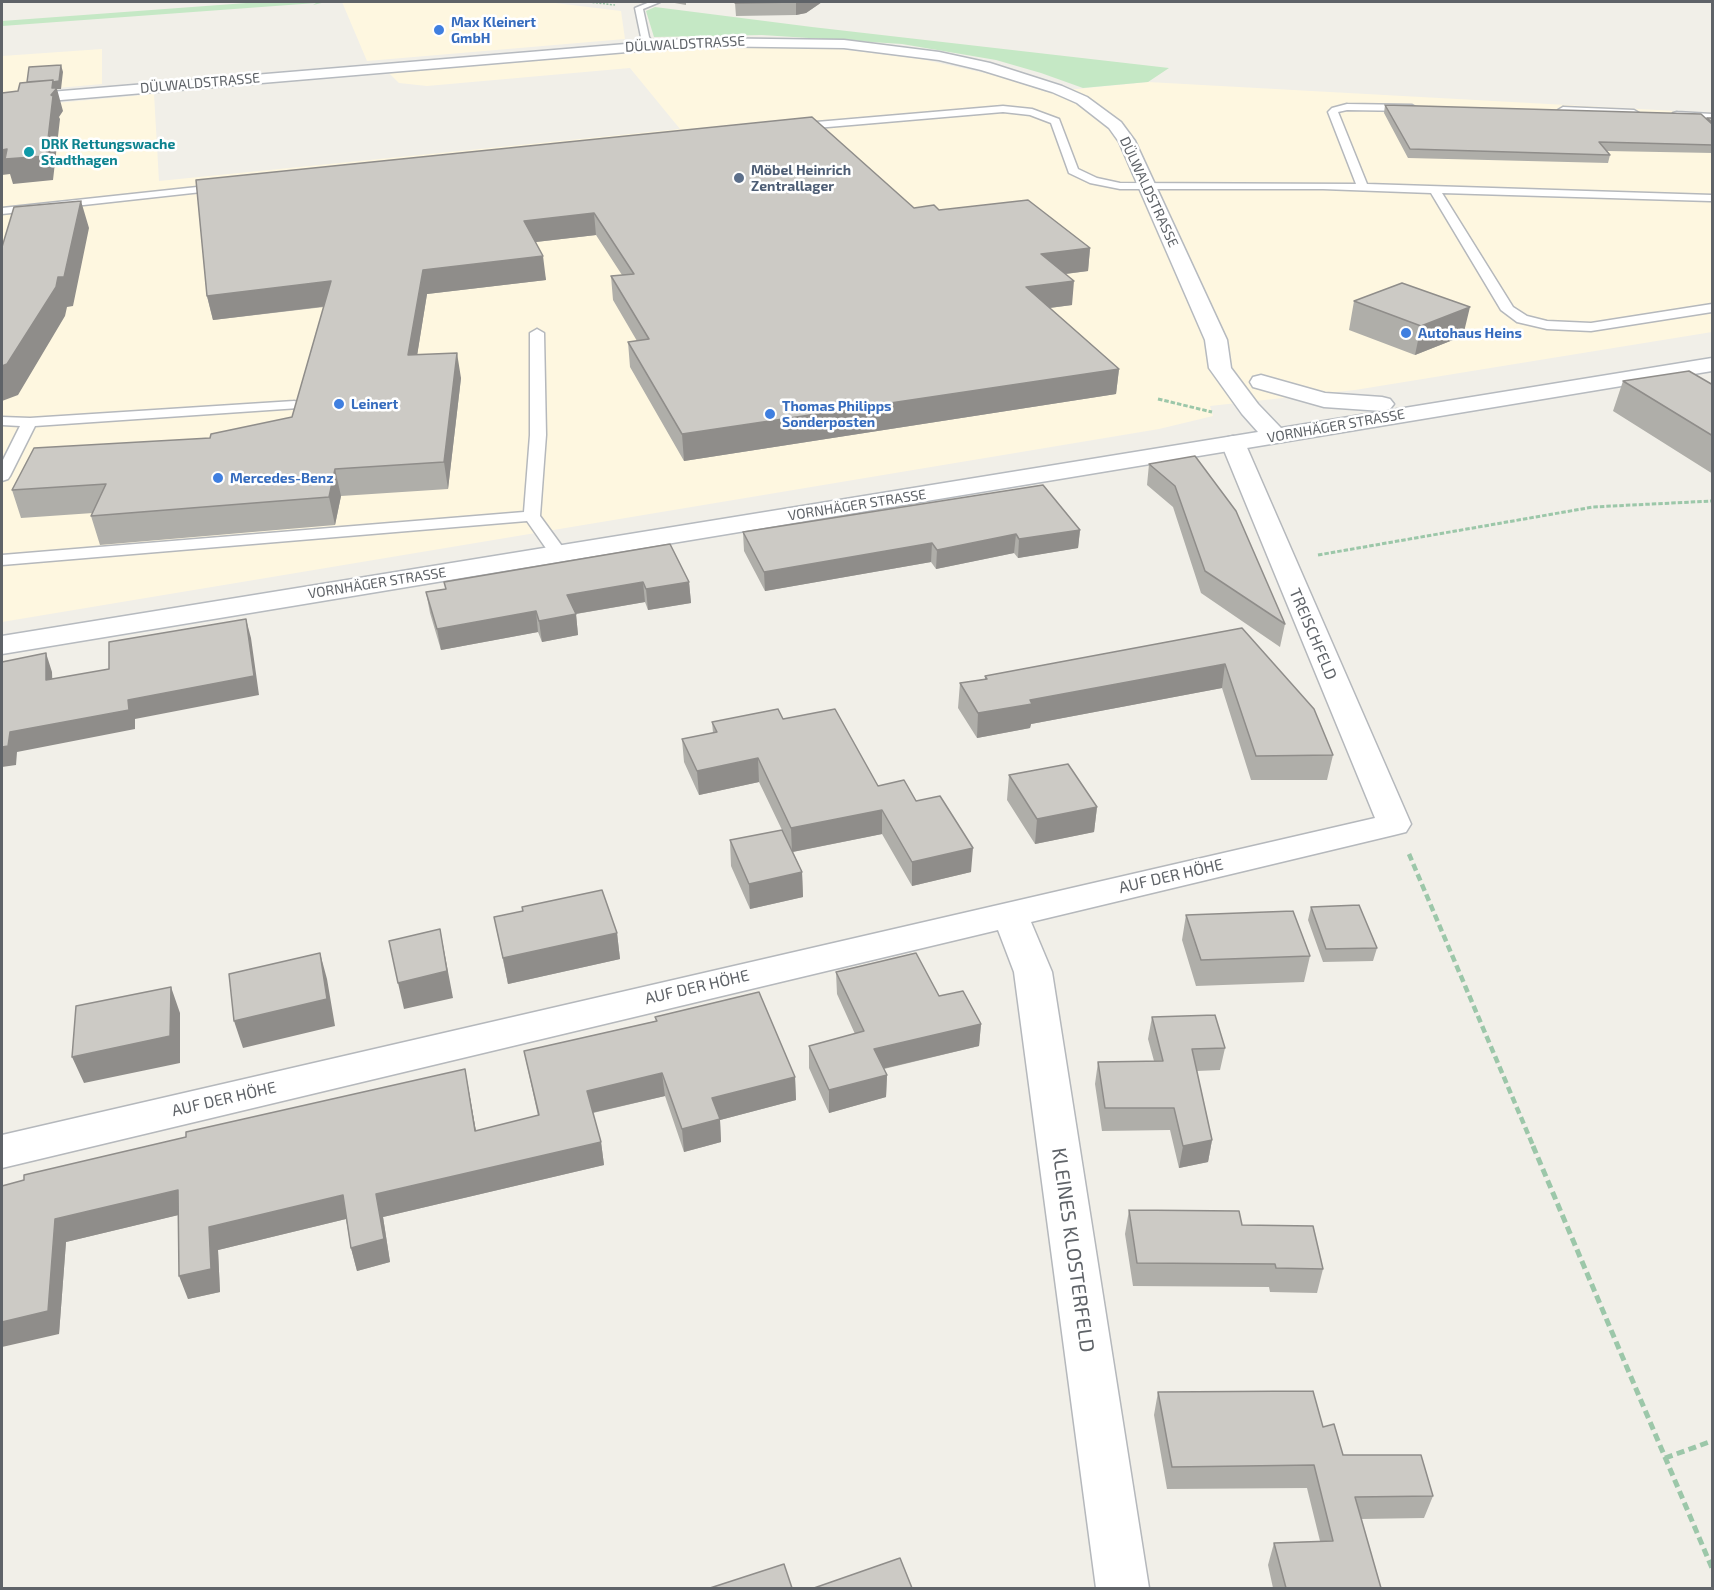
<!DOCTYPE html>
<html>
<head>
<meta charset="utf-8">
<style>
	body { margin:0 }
	#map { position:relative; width:1714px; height:1590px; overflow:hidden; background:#f1efe8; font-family:"Exo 2",sans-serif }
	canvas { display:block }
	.frame { position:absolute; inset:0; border:3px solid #5f6368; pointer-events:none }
</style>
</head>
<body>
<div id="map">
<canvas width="1714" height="1590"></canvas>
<div class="frame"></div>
</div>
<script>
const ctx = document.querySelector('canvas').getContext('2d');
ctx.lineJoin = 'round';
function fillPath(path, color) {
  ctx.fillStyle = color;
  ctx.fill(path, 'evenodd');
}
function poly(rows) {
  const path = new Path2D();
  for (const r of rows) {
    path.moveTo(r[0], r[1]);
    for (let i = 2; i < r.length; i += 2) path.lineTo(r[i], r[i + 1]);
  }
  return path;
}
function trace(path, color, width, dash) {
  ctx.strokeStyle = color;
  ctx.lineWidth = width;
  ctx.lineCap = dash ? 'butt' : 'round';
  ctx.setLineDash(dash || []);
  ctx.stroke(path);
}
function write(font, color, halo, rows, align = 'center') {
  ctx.font = font + ' "Exo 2",sans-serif';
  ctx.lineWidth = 5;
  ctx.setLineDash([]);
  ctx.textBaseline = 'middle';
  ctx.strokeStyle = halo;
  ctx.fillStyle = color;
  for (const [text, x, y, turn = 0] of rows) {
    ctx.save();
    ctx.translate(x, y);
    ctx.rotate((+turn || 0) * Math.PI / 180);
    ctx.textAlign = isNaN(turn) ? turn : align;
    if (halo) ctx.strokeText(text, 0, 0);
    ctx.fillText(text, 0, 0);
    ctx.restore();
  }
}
fillPath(poly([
	[342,2,547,2,621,11,625,39,367,61],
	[775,46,830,48,921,59,998,76,1046,92,1148,82,1712,113,1712,332,1355,390,1210,406,1213,416,1159,429,2,622,2,108,154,94,159,181,680,129,630,68,427,86,399,83,389,73,676,48],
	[102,49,102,84,2,93,2,56]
]), '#fef7e0');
fillPath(poly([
	[260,2,326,2,313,5,316,3,2,26,2,21],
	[655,7,812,27,1169,68,1148,82,1083,88,1041,73,996,60,902,44,762,35,654,37,646,11]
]), '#c5e8c5');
const lane = poly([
	[650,2,660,2,643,9,649,37,654,44,650,47,641,37,635,8,650,2],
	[1347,104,1412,105,1417,108,1412,111,1347,110,1338,112,1367,184,1712,195,1712,201,1710,201,1442,193,1513,307,1527,316,1547,321,1591,323,1712,304,1712,312,1591,331,1547,329,1517,322,1501,310,1431,193,1323,189,1120,189,1090,183,1069,173,1051,123,1030,115,1003,112,793,130,788,127,793,124,1003,106,1032,109,1059,119,1078,169,1097,178,1120,183,1356,184,1328,112,1332,108,1347,104],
	[1563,107,1634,110,1639,113,1634,116,1560,112,1558,110,1563,107],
	[1677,112,1712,114,1712,120,1673,117,1673,113,1677,112],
	[225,184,231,187,229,189,2,214,2,208,225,184],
	[537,329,544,333,546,435,540,516,567,553,564,557,552,557,527,521,2,565,2,555,524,512,530,435,530,333,537,329],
	[294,401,299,402,301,405,299,408,35,426,10,476,8,479,2,481,2,462,20,426,2,425,2,417,30,418,294,401]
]);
const street = poly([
	[1233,436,1241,438,1245,443,1411,824,1406,832,1394,835,1031,922,1052,972,1149,1588,1096,1588,1014,972,998,930,2,1168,2,1135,1375,818,1221,443,1225,438,1233,436]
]);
const secondary = poly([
	[698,38,844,40,939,52,990,63,1062,86,1087,97,1121,122,1135,141,1227,340,1231,368,1258,404,1281,428,1712,358,1712,371,2,654,2,636,1258,432,1242,414,1209,368,1205,340,1119,142,1109,128,1077,103,1052,92,981,70,939,60,844,48,698,46,2,105,2,96,698,38],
	[1261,375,1325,393,1382,397,1390,399,1394,404,1390,409,1382,411,1324,407,1253,387,1250,382,1253,377,1261,375]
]);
trace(lane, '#b5b8bc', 3);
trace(street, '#b5b8bc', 3);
trace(secondary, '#b6babf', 3);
trace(poly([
	[589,2,615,5]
]), '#9cc7a9', 1.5, [2, 1.5]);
trace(poly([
	[1158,399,1212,412],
	[1318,555,1593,507,1712,501]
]), '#9cc7a9', 3, [4.5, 2]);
trace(poly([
	[1409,854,1534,1148]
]), '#9cc7a9', 4.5, [7, 4]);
trace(poly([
	[1533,1146,1712,1568],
	[1665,1458,1712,1441]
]), '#9cc7a9', 5, [8, 4.5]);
fillPath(lane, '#fff');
fillPath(street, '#fff');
fillPath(secondary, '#fff');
fillPath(poly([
	[669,2,686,2,686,5],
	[737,2,822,2,806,13,796,15,736,16,735,3],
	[1385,105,1707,119,1707,118,1713,118,1713,153,1607,151,1610,155,1608,163,1408,158,1384,113],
	[196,180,914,208,939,210,1090,248,1088,271,1066,274,1072,305,1050,308,1119,369,1116,394,684,461,630,367,628,342,637,341,613,300,611,276,622,275,596,235,536,242,546,280,427,294,417,355,461,378,448,489,341,496,335,525,100,545,91,516,93,513,21,518,12,490,292,417,324,307,213,320,207,296],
	[1354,301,1463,336,1415,355,1349,330],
	[1623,381,1713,385,1713,474,1613,411],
	[1195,456,1285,624,1280,647,1201,593,1173,507,1147,485,1149,464],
	[1080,530,1078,548,1018,558,1014,553,936,569,931,562,765,591,744,551,743,532],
	[444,582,689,582,691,603,648,610,645,602,576,614,578,635,542,642,538,632,441,650,430,613,426,592,446,589],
	[1242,628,1333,755,1327,780,1251,780,1222,688,1031,724,1030,728,977,738,958,708,960,683,985,679,985,676],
	[783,719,878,786,916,801,971,872,912,886,882,834,793,852,802,872,803,897,750,909,731,866,730,840,782,830,759,782,699,795,684,762,682,739,713,733,712,722],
	[1009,775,1097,807,1094,832,1035,844,1007,800],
	[1311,907,1377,948,1373,961,1323,962,1308,920],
	[1186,915,1310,956,1304,982,1196,986,1182,940],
	[494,917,617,933,620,959,508,984],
	[836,972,939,996,981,1024,979,1046,884,1069,887,1075,886,1097,829,1113,809,1068,809,1046,855,1034,837,994],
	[655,1017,795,1077,796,1100,720,1120,721,1142,684,1152,665,1096,593,1113,601,1142,604,1165,383,1217,390,1262,357,1271,351,1248,346,1219,218,1250,220,1292,188,1299,178,1215,66,1242,59,1334,24,1180,465,1069,476,1131,538,1116,524,1051,656,1021],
	[1152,1017,1225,1048,1220,1070,1197,1071,1212,1140,1208,1162,1179,1168,1170,1130,1102,1131,1095,1084,1098,1062,1154,1061,1148,1039],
	[1129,1210,1242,1225,1323,1269,1317,1293,1270,1292,1269,1287,1133,1286,1125,1234],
	[1158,1392,1323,1427,1343,1455,1433,1496,1424,1518,1361,1519,1381,1588,1273,1588,1268,1565,1274,1543,1320,1541,1307,1488,1167,1489,1154,1415]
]), '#afaea9');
fillPath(poly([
	[796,2,822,2,806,13,796,15],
	[61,65,63,72,61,89,57,89,63,111,59,117,60,119,53,180,13,184,10,174,2,175,2,150],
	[81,201,89,228,73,306,67,307,65,316,18,395,2,401,2,366,58,277],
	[594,213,596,235,527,243,524,221],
	[1090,248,1088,271,1040,277,1041,254],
	[543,256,546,280,427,294,413,381,408,355,423,270],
	[331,281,336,305,213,320,207,296],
	[1074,281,1072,305,1025,311,1026,287],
	[1470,307,1463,336,1415,355,1421,326],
	[457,353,461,378,448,489,444,462],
	[1119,369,1116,394,684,461,682,434],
	[335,469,341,496,335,525,329,497],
	[1080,530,1078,548,1018,558,1019,539],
	[1016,534,1014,553,936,569,937,550],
	[932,543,931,562,765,591,764,572],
	[643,582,645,602,569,615,567,595],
	[689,582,691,603,648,610,646,589],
	[536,611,538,632,441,650,437,629],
	[576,614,578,635,542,642,539,621],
	[246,619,251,638,259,695,135,719,135,729,17,752,16,765,2,767,2,747,10,732,128,700],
	[46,653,52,672,53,699,46,680],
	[1225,664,1222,688,1031,724,1030,728,977,738,978,713,1030,700],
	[758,758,759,782,699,795,697,771],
	[1097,807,1094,832,1035,844,1037,819],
	[882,810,882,834,792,852,791,828],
	[973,848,971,872,912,886,912,862],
	[802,872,803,897,750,909,749,884],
	[440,929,453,998,404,1009,398,983],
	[617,933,620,959,508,984,503,958],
	[320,953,327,979,335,1026,243,1048,234,1021],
	[171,987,180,1013,180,1063,84,1083,72,1057],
	[981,1024,979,1046,873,1071,874,1049],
	[465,1069,469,1092,480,1154,475,1131],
	[662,1073,665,1096,591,1113,587,1091],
	[887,1075,886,1097,829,1113,829,1090],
	[795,1077,796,1100,720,1120,721,1142,684,1152,682,1129,712,1098],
	[1212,1140,1208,1162,1179,1168,1183,1146],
	[601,1142,604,1165,383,1217,390,1262,357,1271,351,1248,376,1194],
	[178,1190,187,1213,66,1242,59,1334,2,1347,2,1322,55,1219],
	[343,1195,350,1218,218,1250,220,1292,188,1299,179,1276,209,1227]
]), '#8f8d8a');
const building = poly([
	[737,2,798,2,735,3,737,2],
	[61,65,59,81,53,82,53,80,27,82,29,67,61,65],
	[53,80,52,88,57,88,51,95,53,96,46,156,5,159,7,149,2,150,2,93,18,91,20,83,53,80],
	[1385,105,1701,114,1713,125,1713,145,1599,142,1610,155,1410,149,1385,105],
	[812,117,914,208,934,205,939,210,1028,200,1090,248,1041,254,1074,281,1026,287,1119,369,682,434,628,342,649,339,611,276,634,274,594,213,524,221,543,256,423,270,408,355,457,353,444,462,335,469,329,497,91,516,106,484,12,490,34,448,210,438,211,434,292,417,331,281,207,296,196,180,812,117],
	[1707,118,1713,118,1713,123,1707,118],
	[81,201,64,277,58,277,56,287,7,364,2,366,2,247,14,207,81,201],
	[1402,283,1470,307,1421,326,1354,301,1402,283],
	[1689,371,1713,385,1713,436,1623,381,1689,371],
	[1195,456,1236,511,1285,624,1205,571,1175,486,1149,464,1195,456],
	[1043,485,1080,530,1019,539,1016,534,937,550,932,543,764,572,743,532,1043,485],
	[670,544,689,582,646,589,643,582,567,595,576,614,539,621,536,611,437,629,426,592,446,589,444,582,670,544],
	[246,619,254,676,128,700,129,710,10,732,8,746,2,747,2,662,46,653,46,680,109,669,109,642,246,619],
	[1242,628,1314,709,1333,755,1256,756,1225,664,1030,700,1032,704,978,713,960,683,987,679,985,676,1242,628],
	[778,709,783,719,835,709,878,786,904,780,916,801,940,796,973,848,912,862,882,810,791,828,758,758,697,771,682,739,717,732,712,722,778,709],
	[1068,764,1097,807,1037,819,1009,775,1068,764],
	[782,830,802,872,749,884,730,840,782,830],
	[602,890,617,933,503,958,494,917,523,911,522,907,602,890],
	[1359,905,1377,948,1326,949,1311,907,1359,905],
	[1293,911,1310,956,1201,960,1186,915,1293,911],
	[440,929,447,971,398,983,389,941,440,929],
	[320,953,327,999,234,1021,229,974,320,953],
	[916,953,939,996,963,991,981,1024,874,1049,887,1075,829,1090,809,1046,864,1031,836,972,916,953],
	[171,987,170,1036,72,1057,76,1006,171,987],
	[759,992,795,1077,712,1098,720,1119,682,1129,662,1073,587,1091,601,1142,376,1194,384,1239,351,1248,343,1195,209,1227,211,1269,179,1276,178,1190,55,1219,48,1311,2,1322,2,1186,24,1180,24,1175,186,1137,186,1132,465,1069,475,1131,539,1115,524,1051,657,1021,655,1017,759,992],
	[1215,1015,1225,1048,1192,1049,1212,1140,1183,1146,1174,1108,1105,1108,1098,1062,1163,1061,1152,1017,1215,1015],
	[1129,1210,1239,1211,1242,1225,1313,1226,1323,1269,1276,1268,1275,1264,1137,1263,1129,1210],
	[1313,1391,1323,1427,1334,1424,1343,1455,1421,1455,1433,1496,1355,1497,1381,1588,1286,1588,1274,1543,1333,1541,1314,1465,1172,1467,1158,1392,1313,1391],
	[900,1558,912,1588,814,1588,900,1558],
	[784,1564,792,1588,710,1588,784,1564]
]);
fillPath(building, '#cccac5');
trace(building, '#8f8d8a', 1.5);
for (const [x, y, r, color] of [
	[439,30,6,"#3f7fe0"],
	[29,152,6,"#0f9aa8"],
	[739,178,6,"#5c6f8a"],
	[1406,333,6,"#3f7fe0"],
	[339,404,6,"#3f7fe0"],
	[770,414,6,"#3f7fe0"],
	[218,478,6,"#3f7fe0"]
]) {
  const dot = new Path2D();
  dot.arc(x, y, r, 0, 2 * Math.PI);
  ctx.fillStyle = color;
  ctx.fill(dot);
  trace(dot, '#fff', 2);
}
write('bold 14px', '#366cbe', '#fff', [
	["Max Kleinert",451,22],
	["GmbH",451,38],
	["Autohaus Heins",1418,333],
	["Leinert",351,404],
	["Thomas Philipps",782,406],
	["Sonderposten",782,422],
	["Mercedes-Benz",230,478]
], 'left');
write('14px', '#5f6368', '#fff', [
	["DÜLWALDSTRASSE",685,44,-3],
	["DÜLWALDSTRASSE",200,83,-5],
	["DÜLWALDSTRASSE",1149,192,65],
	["VORNHÄGER STRASSE",1336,426,-10],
	["VORNHÄGER STRASSE",857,505,-9],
	["VORNHÄGER STRASSE",377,583,-9]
]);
write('bold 14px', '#0d838f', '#fff', [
	["DRK Rettungswache",41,144],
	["Stadthagen",41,160]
], 'left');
write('bold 14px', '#4e5e75', '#fff', [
	["Möbel Heinrich",751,170],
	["Zentrallager",751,186]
], 'left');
write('16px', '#5f6368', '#fff', [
	["TREISCHFELD",1313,634,67],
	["AUF DER HÖHE",1171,876,-13],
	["AUF DER HÖHE",697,987,-13],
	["AUF DER HÖHE",224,1099,-13]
]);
write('20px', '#5f6368', '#fff', [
	["KLEINES KLOSTERFELD",1073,1250,82]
]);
</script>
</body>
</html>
